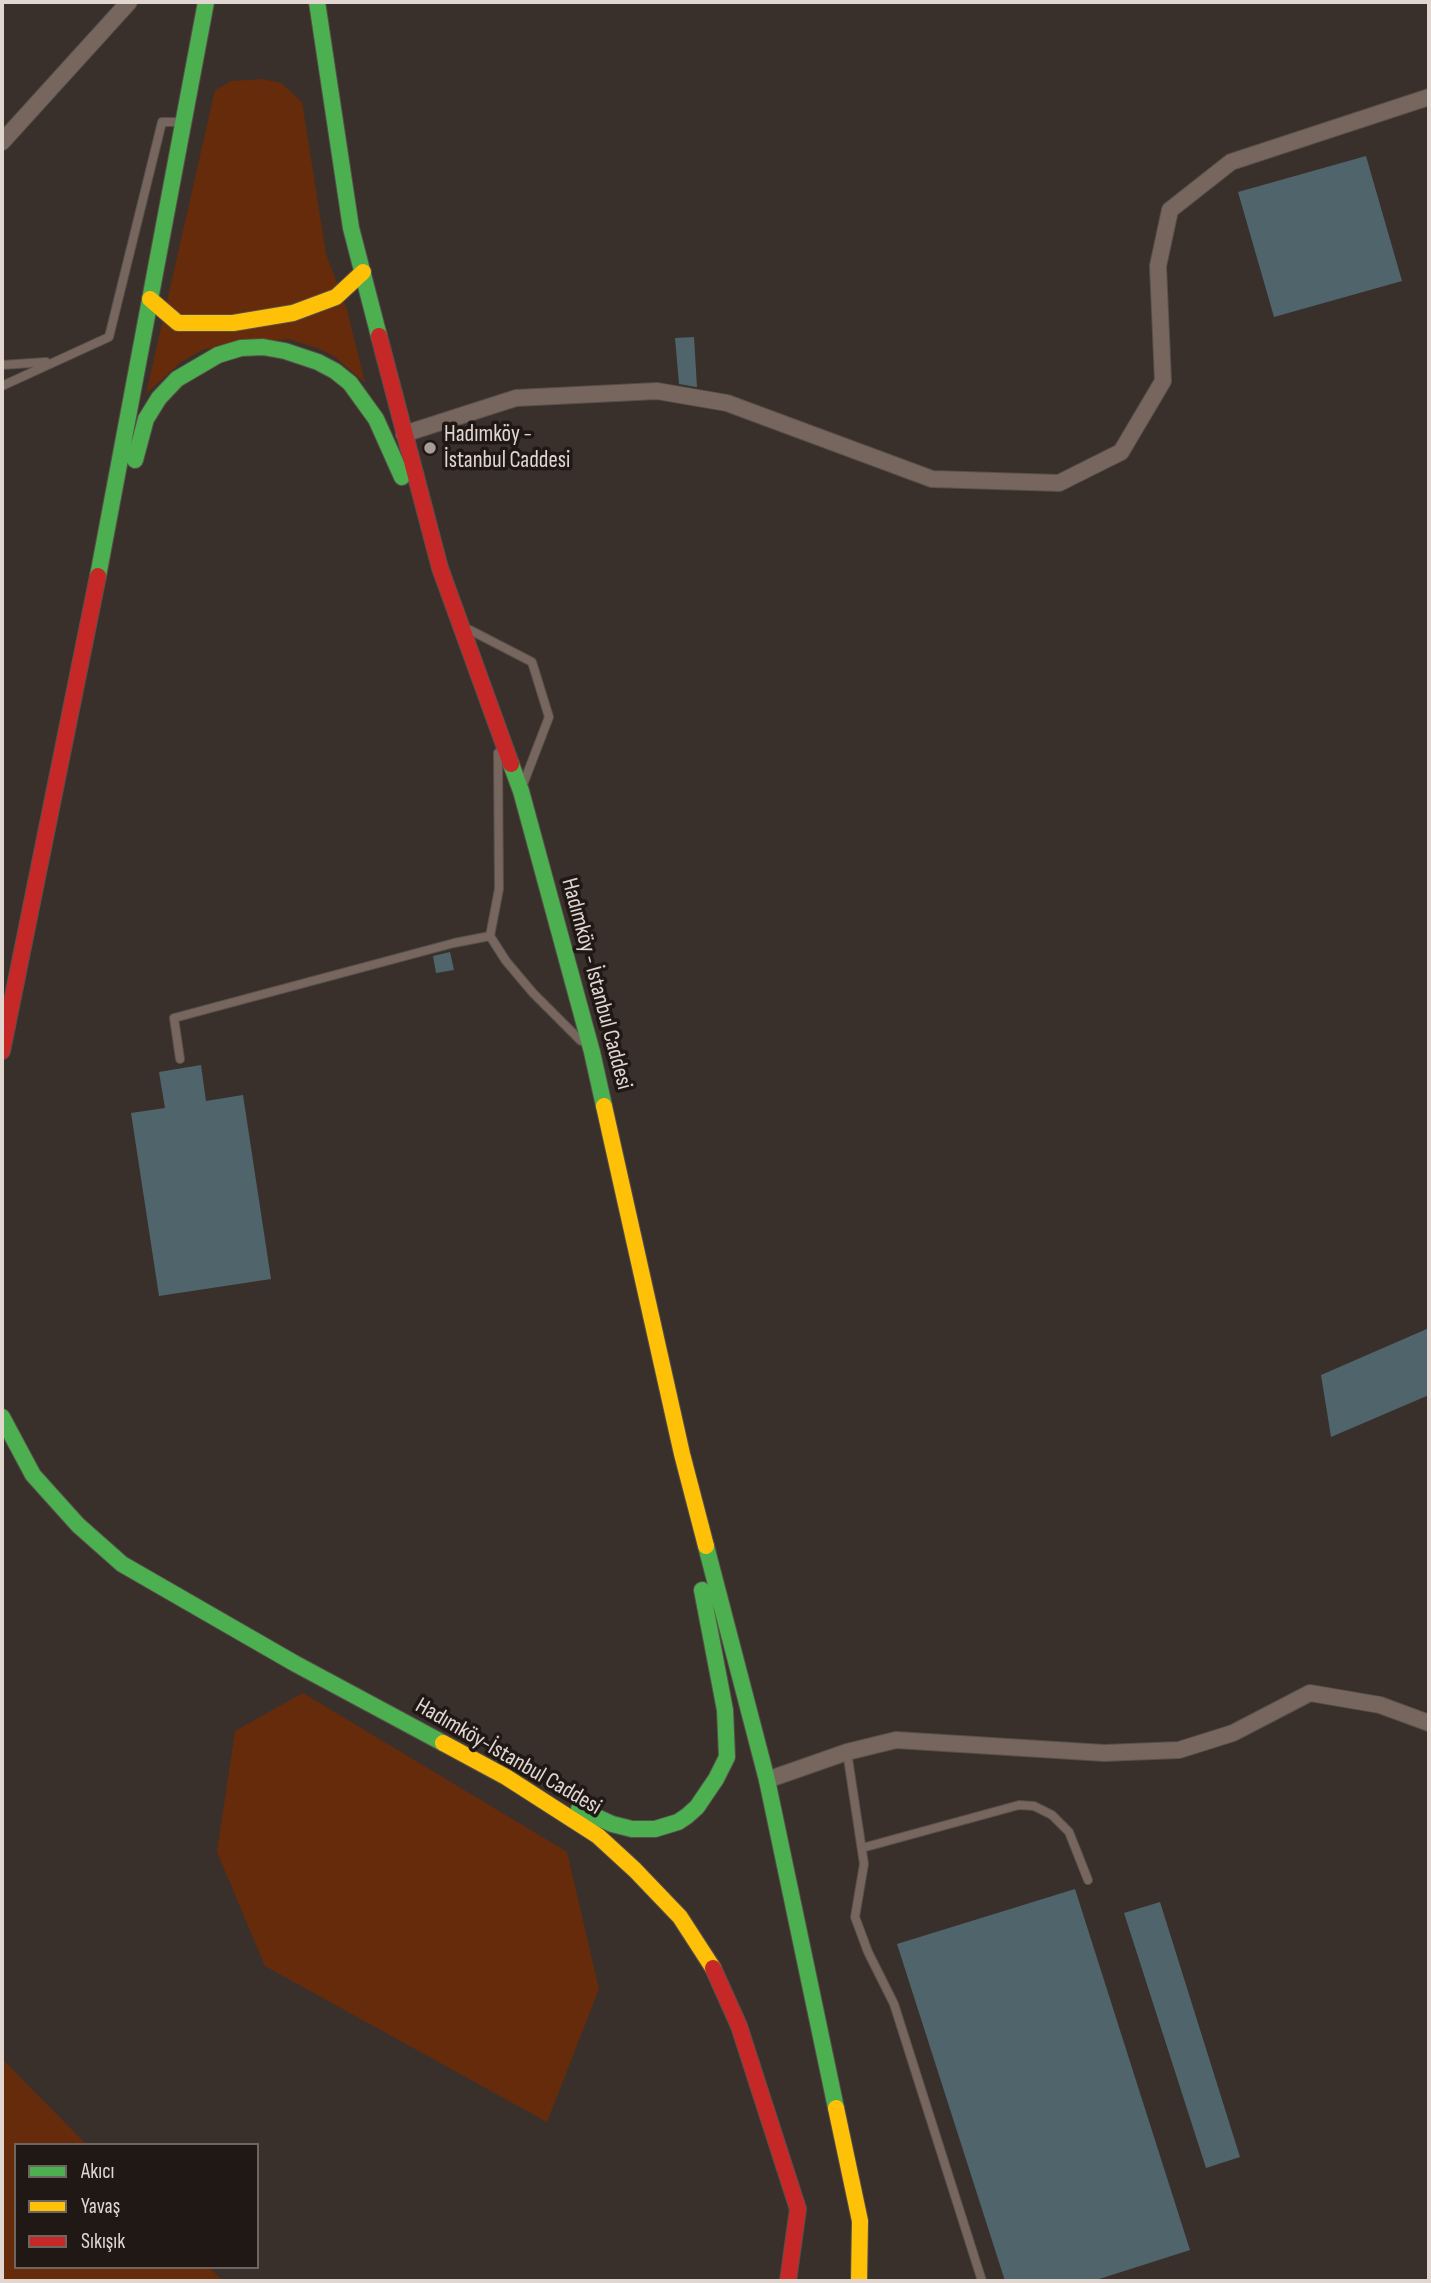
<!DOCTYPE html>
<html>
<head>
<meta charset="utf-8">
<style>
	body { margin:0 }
	#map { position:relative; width:1431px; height:2283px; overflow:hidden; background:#39302c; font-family:"Sofia Sans Condensed",sans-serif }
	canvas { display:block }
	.frame { position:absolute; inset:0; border:4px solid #e2d6d1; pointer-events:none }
	.legend { position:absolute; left:14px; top:2143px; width:245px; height:126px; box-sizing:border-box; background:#201814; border:2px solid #6e6460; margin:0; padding:9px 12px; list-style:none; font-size:21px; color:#e2d6d1 }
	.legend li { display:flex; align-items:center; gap:14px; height:35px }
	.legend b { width:35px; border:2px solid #6e6460 }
</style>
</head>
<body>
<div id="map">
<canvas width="1431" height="2283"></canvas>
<div class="frame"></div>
<ul class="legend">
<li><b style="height:9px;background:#4caf50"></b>Akıcı</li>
<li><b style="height:9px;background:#ffc107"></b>Yavaş</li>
<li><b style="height:9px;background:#c62828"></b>Sıkışık</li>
</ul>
</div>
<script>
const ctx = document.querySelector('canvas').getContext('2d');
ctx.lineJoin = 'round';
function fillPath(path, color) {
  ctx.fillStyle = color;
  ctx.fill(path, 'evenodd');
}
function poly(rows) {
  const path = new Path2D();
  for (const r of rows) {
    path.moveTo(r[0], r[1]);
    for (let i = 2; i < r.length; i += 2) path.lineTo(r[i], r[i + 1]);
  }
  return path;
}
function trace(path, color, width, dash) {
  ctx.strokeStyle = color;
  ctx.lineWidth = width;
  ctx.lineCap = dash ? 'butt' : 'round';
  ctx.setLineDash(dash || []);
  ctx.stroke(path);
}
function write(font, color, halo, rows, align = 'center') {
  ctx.font = font + ' "Sofia Sans Condensed",sans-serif';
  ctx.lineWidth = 7;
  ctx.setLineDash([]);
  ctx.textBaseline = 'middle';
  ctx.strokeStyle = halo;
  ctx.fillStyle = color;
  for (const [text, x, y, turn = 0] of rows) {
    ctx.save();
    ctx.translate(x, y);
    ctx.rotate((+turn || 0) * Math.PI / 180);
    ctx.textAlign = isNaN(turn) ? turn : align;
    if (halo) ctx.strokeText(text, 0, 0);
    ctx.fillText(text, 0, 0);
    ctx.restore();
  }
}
fillPath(poly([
	[262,79,281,83,302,102,326,254,347,310,365,383,335,357,320,349,288,339,204,349,181,362,146,394,215,90,232,81],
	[303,1693,567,1852,599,1989,547,2122,265,1966,217,1852,235,1731],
	[2,2059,87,2145,16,2145,16,2267,209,2267,223,2281,2,2281]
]), '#662b0b');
fillPath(poly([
	[1366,156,1402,281,1274,317,1238,192],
	[694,337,697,387,696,387,679,384,675,338],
	[450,952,454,970,436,973,433,956],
	[201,1065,206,1101,243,1095,271,1279,159,1296,131,1113,165,1108,159,1072],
	[1429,1328,1429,1395,1331,1437,1321,1375],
	[1075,1889,1190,2250,1093,2281,1005,2281,897,1944],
	[1160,1902,1240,2157,1206,2168,1124,1913]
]), '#4f646b');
const lane = poly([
	[2,365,46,362],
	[2,386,109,337,162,122,180,122],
	[470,630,532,662,549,717,524,782],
	[498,753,499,889,490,936,506,961,533,993,581,1041],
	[180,1059,174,1018,454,943,490,936],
	[847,1752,864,1864,855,1917,868,1952,894,2004,982,2281],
	[862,1848,1019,1805,1034,1806,1052,1815,1069,1832,1088,1880]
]);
const street = poly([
	[2,142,129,2],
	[404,434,516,398,657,391,727,403,932,479,1059,483,1121,452,1163,381,1158,266,1170,210,1231,162,1429,97],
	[767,1780,847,1752,896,1740,1104,1753,1179,1750,1233,1733,1310,1693,1380,1705,1429,1723]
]);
const fast = poly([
	[317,2,351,228,379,336],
	[135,460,146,419,159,398,177,379,218,355,241,348,263,347,285,351,318,362,335,371,350,383,376,419,402,477],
	[98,576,206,2],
	[511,764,521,791,592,1052,604,1106],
	[2,1417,33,1475,78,1525,122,1564,294,1663,443,1743],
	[706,1546,767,1780,836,2108],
	[579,1809,612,1824,632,1829,655,1829,678,1822,687,1816,697,1807,716,1779,727,1757,725,1710,702,1590]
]);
const slow = poly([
	[150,299,178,323,233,323,293,313,336,297,363,272],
	[604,1106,682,1454,706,1546],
	[443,1743,506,1777,598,1836,635,1870,680,1917,713,1968],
	[836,2108,860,2221,859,2281]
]);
const jam = poly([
	[379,336,440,568,511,764],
	[2,1051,98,576],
	[713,1968,739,2026,798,2209,788,2281]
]);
trace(lane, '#574f4b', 10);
trace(street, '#574f4b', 18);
trace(fast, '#574f4b', 18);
trace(slow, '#574f4b', 18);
trace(jam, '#574f4b', 18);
trace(lane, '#77665e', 8);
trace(street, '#77665e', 16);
trace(fast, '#4caf50', 16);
trace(slow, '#ffc107', 16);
trace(jam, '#c62828', 16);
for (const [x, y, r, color] of [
	[430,448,7,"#a79c97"]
]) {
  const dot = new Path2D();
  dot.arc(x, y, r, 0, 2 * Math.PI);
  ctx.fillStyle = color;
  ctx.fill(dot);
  trace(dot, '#201814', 2.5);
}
write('23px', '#e2d6d1', '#201814', [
	["Hadımköy -",444,435],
	["İstanbul Caddesi",444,461]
], 'left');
write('23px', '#e2d6d1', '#201814', [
	["Hadımköy - İstanbul Caddesi",596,984,75],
	["Hadımköy-İstanbul Caddesi",508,1757,30]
]);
</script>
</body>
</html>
